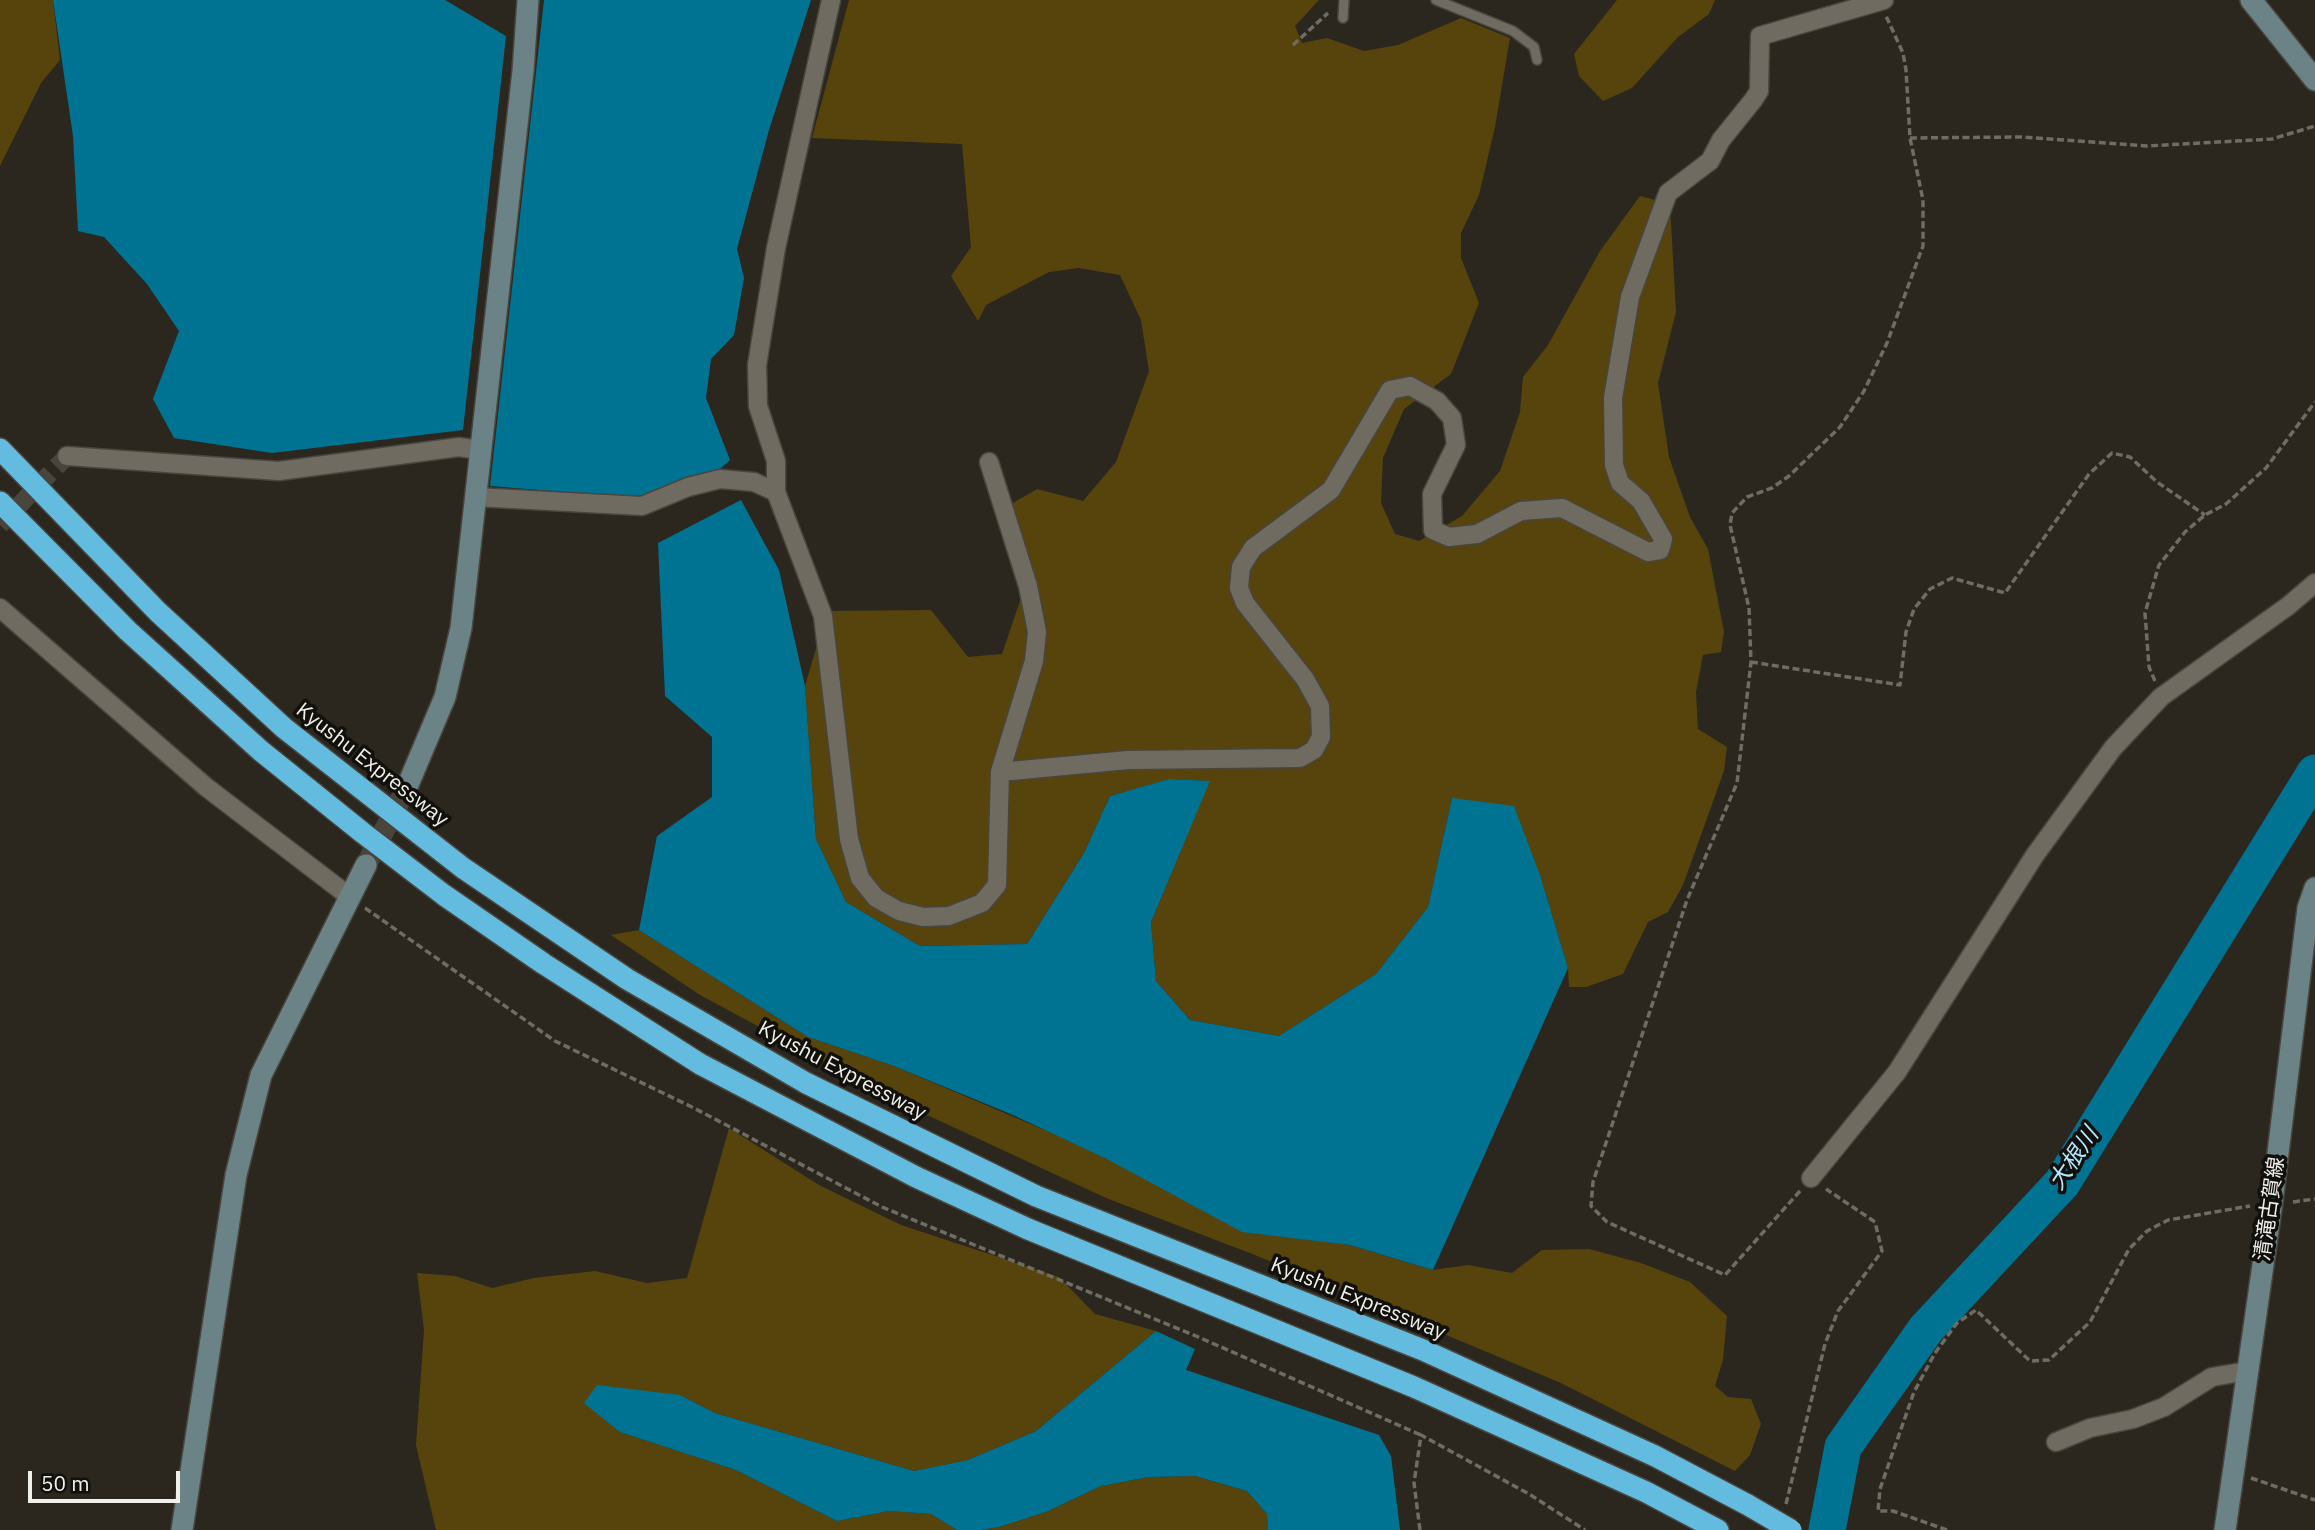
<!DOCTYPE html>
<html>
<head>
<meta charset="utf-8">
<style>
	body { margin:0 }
	#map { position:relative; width:2315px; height:1530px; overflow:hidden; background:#2b271f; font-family:"IBM Plex Sans",sans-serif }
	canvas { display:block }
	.scale { position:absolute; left:28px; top:1471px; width:152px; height:32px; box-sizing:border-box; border:4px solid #f1efe9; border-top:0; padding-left:9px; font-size:21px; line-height:24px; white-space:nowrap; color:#f1efe9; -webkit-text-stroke:5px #12100d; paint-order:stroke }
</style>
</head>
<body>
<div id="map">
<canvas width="2315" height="1530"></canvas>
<div class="scale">50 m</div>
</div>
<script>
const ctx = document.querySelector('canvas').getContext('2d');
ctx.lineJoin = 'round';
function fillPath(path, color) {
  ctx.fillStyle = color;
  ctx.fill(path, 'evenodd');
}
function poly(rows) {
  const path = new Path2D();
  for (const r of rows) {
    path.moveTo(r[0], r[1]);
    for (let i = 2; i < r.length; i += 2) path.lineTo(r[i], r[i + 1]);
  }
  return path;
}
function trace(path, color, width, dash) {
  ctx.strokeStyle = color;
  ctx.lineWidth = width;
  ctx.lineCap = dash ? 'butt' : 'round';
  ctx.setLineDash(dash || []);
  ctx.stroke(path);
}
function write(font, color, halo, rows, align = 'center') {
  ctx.font = font + ' "IBM Plex Sans","Noto Sans JP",sans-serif';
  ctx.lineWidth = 7;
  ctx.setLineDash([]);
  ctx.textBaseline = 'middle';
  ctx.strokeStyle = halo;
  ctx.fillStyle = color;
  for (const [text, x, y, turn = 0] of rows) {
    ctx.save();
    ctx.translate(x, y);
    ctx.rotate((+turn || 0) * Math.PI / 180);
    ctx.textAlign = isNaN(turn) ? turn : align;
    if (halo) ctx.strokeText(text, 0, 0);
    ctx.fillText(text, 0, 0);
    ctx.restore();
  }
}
fillPath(poly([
	[0,0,53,0,60,60,41,83,0,166],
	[849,0,1319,0,1295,26,1302,43,1327,38,1364,51,1398,45,1461,18,1510,38,1495,127,1479,195,1461,233,1461,258,1479,303,1451,374,1404,409,1383,458,1381,503,1395,534,1419,541,1462,516,1500,471,1520,412,1523,377,1548,345,1600,251,1640,196,1670,204,1676,312,1658,383,1669,457,1690,517,1708,549,1724,632,1721,652,1703,655,1696,692,1698,729,1727,747,1724,771,1683,885,1668,912,1648,922,1623,974,1586,987,1569,987,1568,968,1541,878,1452,798,1428,907,1376,974,1279,1036,1190,1020,1156,981,1151,922,1209,781,1170,779,1110,796,1084,853,1027,944,920,946,846,902,816,839,805,686,827,611,931,610,968,657,1002,654,1020,601,1013,503,1037,489,1083,501,1116,462,1149,371,1141,320,1120,275,1079,268,1049,272,986,305,978,321,951,276,971,247,962,144,812,138],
	[1617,0,1715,0,1709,14,1678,37,1632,88,1603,101,1579,76,1574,54],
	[639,930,808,1037,894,1066,1299,1238,1350,1245,1433,1270,1468,1265,1512,1273,1542,1250,1589,1249,1641,1263,1690,1282,1727,1316,1723,1360,1715,1386,1728,1397,1751,1399,1761,1424,1750,1455,1735,1471,1561,1383,1255,1255,1106,1198,899,1102,700,995,611,935],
	[729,1128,819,1185,901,1225,1059,1277,1095,1314,1156,1331,1036,1431,968,1460,914,1471,715,1413,680,1395,620,1432,736,1470,837,1521,889,1511,931,1514,957,1530,436,1530,416,1445,424,1330,417,1273,455,1276,492,1288,534,1278,595,1271,647,1283,687,1278],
	[1195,1476,1247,1491,1267,1514,1268,1530,980,1530,999,1527,1046,1512,1101,1486,1149,1477]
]), '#56440c');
fillPath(poly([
	[53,0,445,0,506,36,463,430,272,453,174,438,153,399,179,331,147,284,104,237,78,231,73,136],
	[544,0,811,0,769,130,737,249,744,278,734,335,711,359,706,398,730,460,720,469,638,498,490,486],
	[741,500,779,570,805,686,816,839,846,902,920,946,1027,944,1084,853,1110,796,1169,779,1210,781,1151,922,1156,981,1190,1020,1279,1036,1376,974,1428,907,1452,798,1514,806,1541,878,1568,968,1433,1270,1350,1245,1242,1232,1107,1159,1013,1115,894,1066,808,1037,639,930,657,836,712,797,712,737,665,696,658,543],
	[1156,1331,1195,1349,1186,1370,1379,1435,1391,1456,1400,1530,1268,1530,1267,1514,1247,1491,1195,1476,1149,1477,1101,1486,1046,1512,999,1527,980,1530,957,1530,931,1514,889,1511,837,1521,736,1470,620,1432,584,1403,597,1385,680,1395,715,1413,914,1471,968,1460,1036,1431]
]), '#007393');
trace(poly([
	[1827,1530,1843,1447,1926,1329,2062,1183,2315,773]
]), '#007393', 37);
trace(poly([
	[0,525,67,456]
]), '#49453d', 18, [18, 9]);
trace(poly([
	[366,865,407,787]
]), '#49453d', 21, [21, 10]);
const lane = poly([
	[1436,0,1513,31,1534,47,1537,60],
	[1343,18,1344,0]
]);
const street = poly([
	[831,0,776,248,757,365,758,406,776,461,776,492,823,616,849,839,860,878,876,898,899,911,923,917,949,916,982,903,997,885,1000,772,1034,661,1037,632,1028,586,989,462],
	[67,456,279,471,459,447,480,450],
	[475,497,642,506,688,487,720,479,754,482,776,492],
	[0,608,206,787,350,897],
	[1000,772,1128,760,1300,758,1314,750,1321,737,1320,706,1305,679,1245,603,1239,588,1241,567,1253,548,1331,490,1390,390,1410,386,1437,401,1452,418,1456,445,1432,494,1433,530,1449,537,1477,534,1521,511,1562,508,1648,552,1660,550,1663,539,1641,501,1620,483,1614,465,1613,398,1630,297,1668,193,1710,161,1721,140,1754,99,1759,91,1760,36,1884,0],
	[1811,1178,1897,1072,2035,855,2113,748,2161,697,2288,606,2315,583],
	[2056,1442,2090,1428,2133,1419,2164,1407,2212,1377,2247,1371]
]);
const secondary = poly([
	[2251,0,2315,80],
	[407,787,445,697,461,628,523,71,528,0],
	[182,1530,236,1175,261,1075,366,865],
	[2225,1530,2272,1202,2308,908,2315,888]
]);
const highway = poly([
	[0,449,158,612,284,728,463,868,627,979,806,1083,1036,1196,1423,1350,1655,1456,1748,1505],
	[0,502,128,631,261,751,363,833,444,895,544,964,700,1064,916,1177,1028,1229,1414,1387,1646,1492,1718,1530]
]);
trace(lane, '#48463f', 12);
trace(street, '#48463f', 21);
trace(secondary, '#48463f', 24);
trace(highway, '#48463f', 24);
trace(poly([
	[1293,45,1328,13],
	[1910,138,2021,137,2147,146,2272,139,2315,126],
	[1751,662,1900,685,1906,632,1914,609,1930,589,1952,578,2005,593,2089,474,2112,453,2130,457,2157,482,2205,515],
	[2155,681,2149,667,2145,613,2159,565,2185,532,2205,515,2226,504,2266,468,2315,402],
	[365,908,555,1041,692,1107,882,1207,1196,1336,1421,1435],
	[1800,1191,1725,1275,1607,1222,1591,1206,1593,1182,1687,900,1737,783,1751,662,1749,608,1730,525,1732,513,1747,497,1772,488,1789,476,1840,427,1864,391,1887,343,1923,246,1923,200,1910,138,1906,70,1903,53,1886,16],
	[2293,1202,2315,1199],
	[2251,1478,2315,1500],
	[1786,1504,1825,1344,1838,1311,1882,1251,1875,1222,1826,1189],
	[1420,1530,1414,1483,1421,1435,1529,1494,1585,1530],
	[1947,1530,1893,1511,1878,1511,1880,1489,1914,1392,1935,1353,1957,1323,1976,1310,2030,1361,2049,1360,2090,1322,2129,1249,2147,1231,2168,1220,2250,1206]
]), '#6f6c65', 3.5, [7, 3.5]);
trace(lane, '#6f6b61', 9);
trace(street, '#6f6b61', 18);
trace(secondary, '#6b8387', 21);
trace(highway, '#63bcdf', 21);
const highwayBridge = poly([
	[1748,1505,1791,1530]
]);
trace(highwayBridge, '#48463f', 24, []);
trace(highwayBridge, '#63bcdf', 21);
write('21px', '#f1efe9', '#12100d', [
	["Kyushu Expressway",372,765,38],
	["Kyushu Expressway",842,1071,28],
	["清滝古賀線",2270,1209,-82],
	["Kyushu Expressway",1358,1299,22]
]);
write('italic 23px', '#b2e7fd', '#12100d', [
	["大根川",2074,1159,-56]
]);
</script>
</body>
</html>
